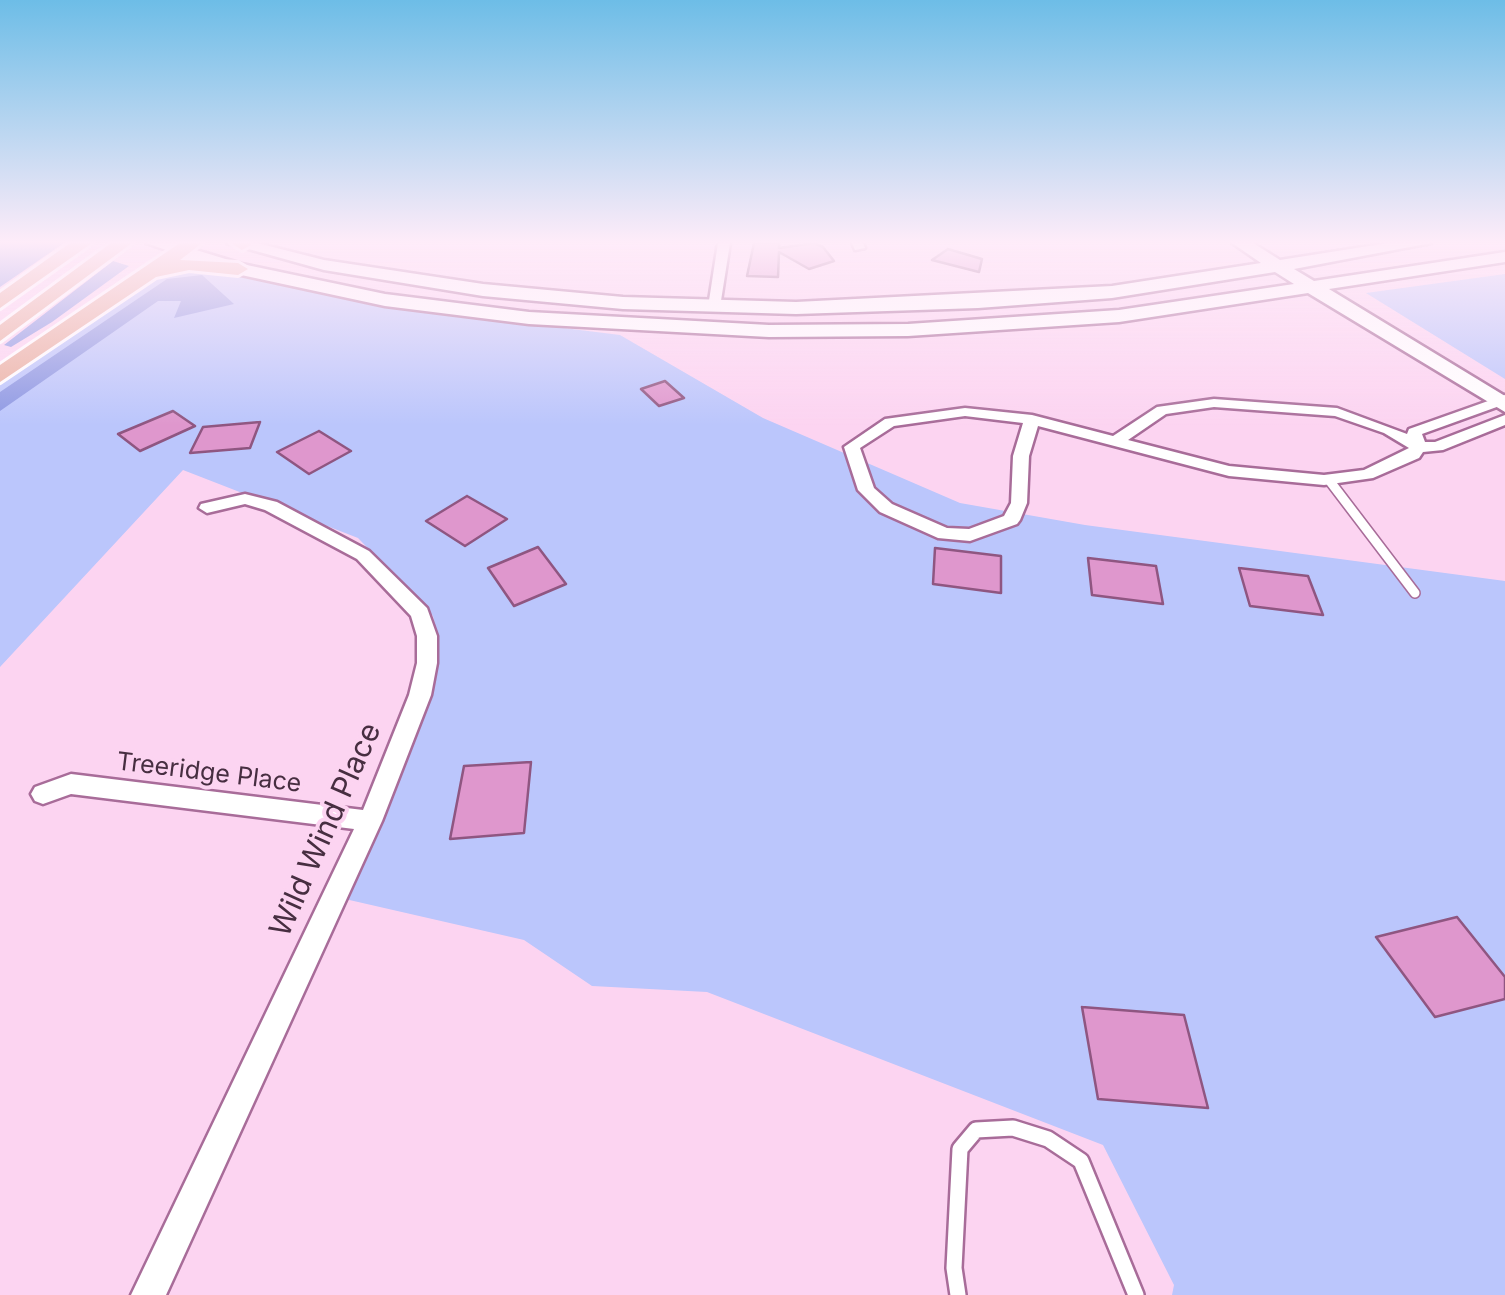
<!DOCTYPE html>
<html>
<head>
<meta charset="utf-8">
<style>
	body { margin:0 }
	canvas { display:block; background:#fcd4f1 }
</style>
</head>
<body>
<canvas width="1505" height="1295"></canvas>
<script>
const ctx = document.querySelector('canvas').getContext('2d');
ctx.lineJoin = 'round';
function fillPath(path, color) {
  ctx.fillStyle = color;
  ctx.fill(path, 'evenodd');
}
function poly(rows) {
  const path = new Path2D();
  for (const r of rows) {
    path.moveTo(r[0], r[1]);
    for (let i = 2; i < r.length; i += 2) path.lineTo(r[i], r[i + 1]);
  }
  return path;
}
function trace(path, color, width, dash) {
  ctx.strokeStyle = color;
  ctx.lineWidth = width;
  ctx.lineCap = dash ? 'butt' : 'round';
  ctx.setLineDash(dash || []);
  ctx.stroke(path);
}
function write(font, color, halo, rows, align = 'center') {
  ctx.font = font + ' Inter,sans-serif';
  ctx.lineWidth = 8;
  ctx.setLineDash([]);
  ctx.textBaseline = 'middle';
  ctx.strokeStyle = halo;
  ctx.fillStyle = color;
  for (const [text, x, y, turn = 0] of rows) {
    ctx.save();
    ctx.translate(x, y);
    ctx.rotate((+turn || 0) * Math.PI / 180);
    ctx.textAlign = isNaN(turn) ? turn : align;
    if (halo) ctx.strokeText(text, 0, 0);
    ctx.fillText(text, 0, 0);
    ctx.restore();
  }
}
fillPath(poly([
	[194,270,227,271,435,312,620,335,763,418,960,503,1085,525,1505,581,1505,1295,1172,1295,1174,1285,1103,1145,707,992,592,986,524,940,345,899,426,704,439,644,433,616,358,538,183,470,0,667,0,380,152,280],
	[1505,274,1505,379,1366,293]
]), '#bbc6fc');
fillPath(poly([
	[0,243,64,243,0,287],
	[113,261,129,266,52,322,11,347,4,345],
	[202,275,234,304,174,318,181,301,158,301,0,411,0,392,167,279]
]), '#8c98e3');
const building = poly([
	[754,243,779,243,779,248,814,243,823,247,834,261,809,269,779,252,778,277,747,276,754,243],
	[948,249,982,259,979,272,932,260,948,249],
	[665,381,684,398,659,406,641,389,665,381],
	[173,411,195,426,140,451,118,434,173,411],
	[260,422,250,448,190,453,203,427,260,422],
	[319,431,351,451,309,474,277,452,319,431],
	[467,496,507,519,465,546,426,521,467,496],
	[538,547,566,584,514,606,488,568,538,547],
	[935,548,1001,556,1001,593,933,584,935,548],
	[1088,558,1156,566,1163,604,1092,595,1088,558],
	[1239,568,1308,576,1323,615,1250,606,1239,568],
	[531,762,524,833,450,839,464,766,531,762],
	[1457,917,1505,977,1505,999,1435,1017,1376,937,1457,917],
	[1082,1007,1184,1015,1208,1108,1098,1099,1082,1007]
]);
fillPath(building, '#df97cd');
trace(building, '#8f5681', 2.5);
const laneFar1 = poly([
	[1329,480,1415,593]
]);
const lane = poly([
	[958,1295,954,1268,960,1149,976,1130,1013,1128,1048,1139,1081,1161,1136,1295]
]);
const street = poly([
	[718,243,730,243,720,307,714,311,708,307,718,243],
	[852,243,863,243,865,248,855,250,852,243],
	[1505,395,1505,404,1422,434,1425,442,1435,442,1505,415,1505,425,1443,450,1423,452,1419,458,1373,478,1324,485,1229,476,1038,426,1029,456,1027,503,1020,520,1017,524,970,541,938,538,880,512,858,490,844,447,885,419,965,408,1032,415,1113,436,1157,407,1214,399,1337,408,1407,434,1409,429,1505,395],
	[1214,407,1335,416,1384,433,1409,448,1364,470,1324,475,1229,466,1128,440,1166,414,1214,407],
	[965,416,1023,423,1013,456,1011,503,1004,516,969,529,947,528,892,504,874,488,860,448,894,426,965,416],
	[245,494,277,502,369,551,427,608,437,636,437,663,431,695,382,821,166,1295,131,1295,354,829,71,794,43,804,35,801,31,794,35,787,71,774,363,810,409,695,417,663,417,636,411,616,357,559,265,510,245,504,207,513,199,508,201,504,245,494]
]);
const secondary = poly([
	[146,243,173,243,242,264,385,294,529,312,769,325,908,324,1119,310,1294,284,1275,272,1112,298,978,308,796,314,623,309,483,296,324,270,227,243,257,243,324,260,483,284,623,297,796,302,1112,286,1261,263,1232,243,1253,243,1280,260,1388,243,1431,243,1294,269,1314,281,1505,252,1505,262,1329,289,1505,396,1505,412,1308,293,1119,322,908,336,769,337,529,324,385,306,232,273,146,243]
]);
const primary = poly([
	[70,243,92,243,0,308,0,293,70,243],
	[111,243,132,243,0,341,0,325,111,243],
	[180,243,202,243,180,260,238,263,248,269,238,275,189,270,156,277,0,382,0,365,180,243],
	[231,243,250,243,251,245,242,250,231,243]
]);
trace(laneFar1, '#a86c99', 12);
trace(lane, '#a86c99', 20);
trace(street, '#a86c99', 5);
trace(secondary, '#a86c99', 5);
trace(primary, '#fff', 6);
trace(laneFar1, '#fff', 9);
trace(lane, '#fff', 15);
fillPath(street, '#fff');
fillPath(secondary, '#fff');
fillPath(primary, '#eab2a3');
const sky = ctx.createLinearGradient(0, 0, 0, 425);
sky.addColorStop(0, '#6dbde7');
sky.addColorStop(0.57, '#feecf9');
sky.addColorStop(1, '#feecf900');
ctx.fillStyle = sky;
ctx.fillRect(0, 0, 1505, 425);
write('25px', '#472e41', '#fcd4f1', [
	["Treeridge Place",209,773,7]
]);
write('30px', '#472e41', '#fcd4f1', [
	["Wild Wind Place",326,830,-66]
]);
</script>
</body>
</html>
